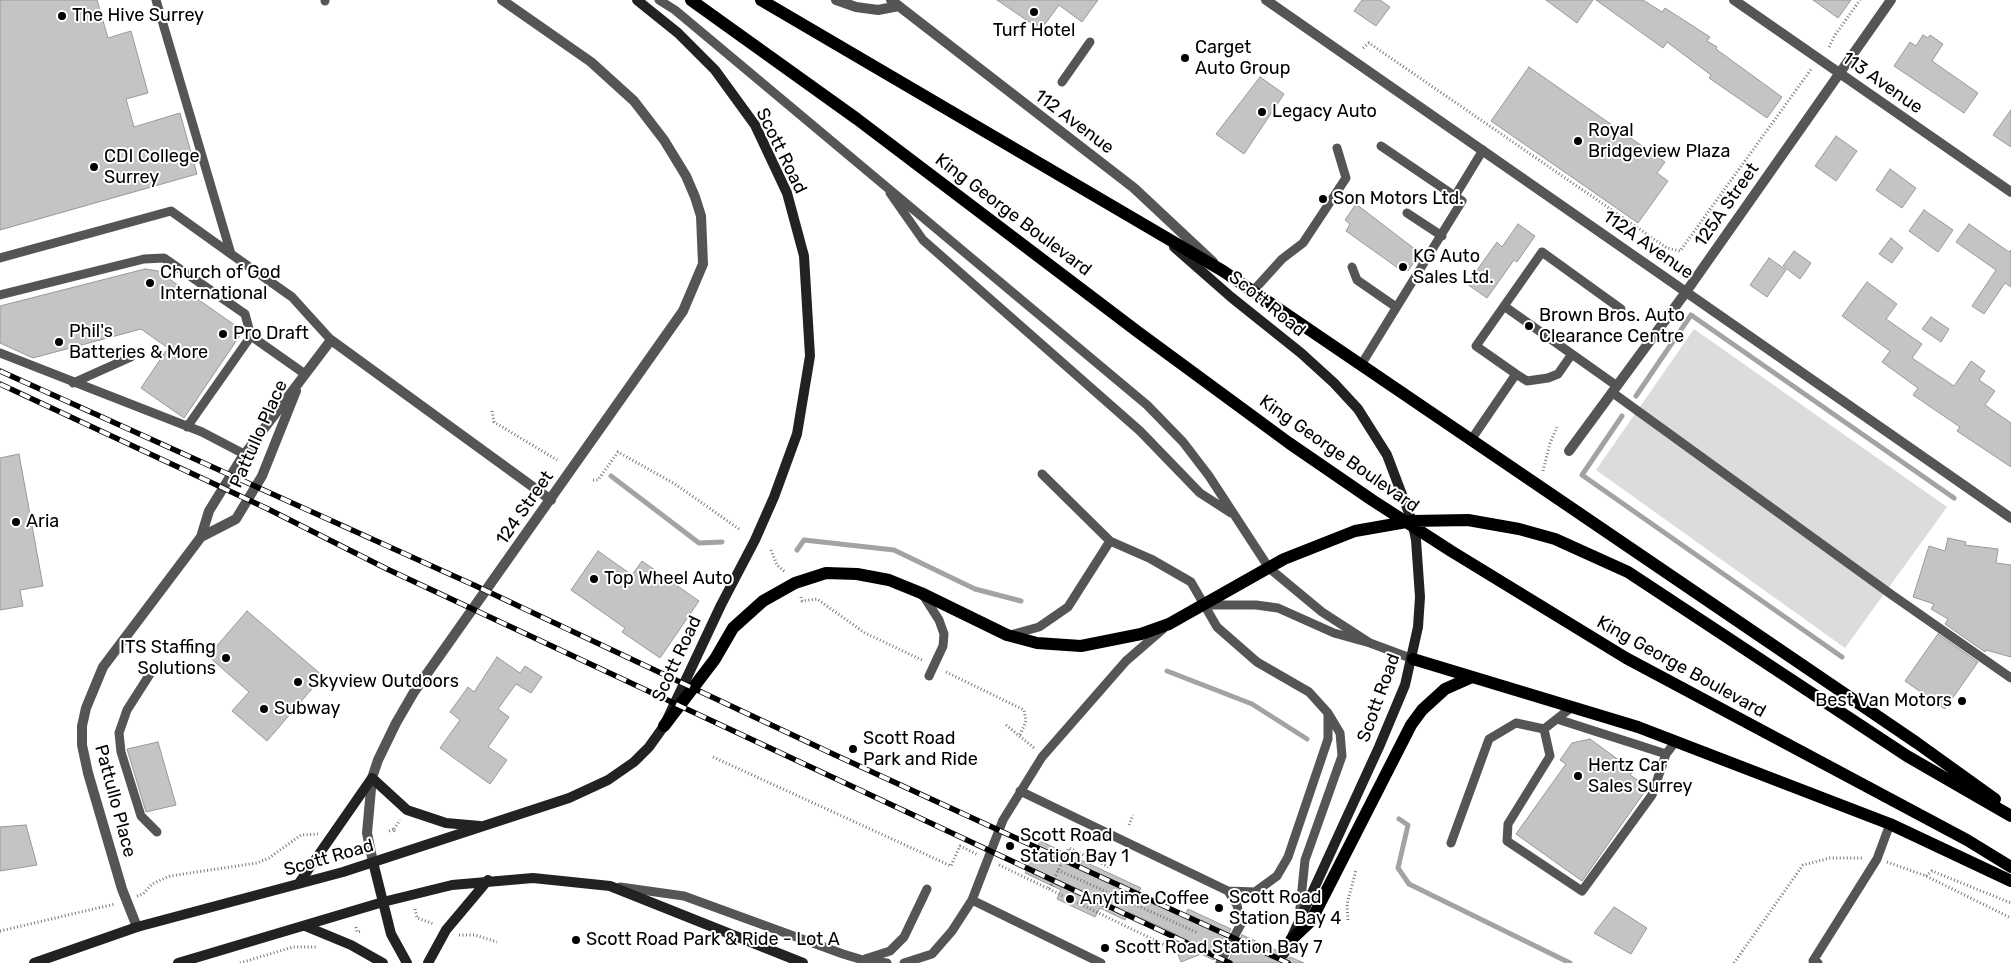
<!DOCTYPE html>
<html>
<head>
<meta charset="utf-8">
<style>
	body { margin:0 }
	canvas { display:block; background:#fff }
</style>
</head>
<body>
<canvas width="2011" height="963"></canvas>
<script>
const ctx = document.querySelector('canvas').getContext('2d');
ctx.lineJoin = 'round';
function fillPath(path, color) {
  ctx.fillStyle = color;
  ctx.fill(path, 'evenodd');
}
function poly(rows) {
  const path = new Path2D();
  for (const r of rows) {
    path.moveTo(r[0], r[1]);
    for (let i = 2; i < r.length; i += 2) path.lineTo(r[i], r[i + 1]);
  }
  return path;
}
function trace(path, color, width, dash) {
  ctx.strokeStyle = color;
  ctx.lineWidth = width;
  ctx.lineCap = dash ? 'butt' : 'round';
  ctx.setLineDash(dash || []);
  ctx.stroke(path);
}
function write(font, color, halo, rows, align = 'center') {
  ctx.font = font + ' Rubik,sans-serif';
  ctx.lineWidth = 4;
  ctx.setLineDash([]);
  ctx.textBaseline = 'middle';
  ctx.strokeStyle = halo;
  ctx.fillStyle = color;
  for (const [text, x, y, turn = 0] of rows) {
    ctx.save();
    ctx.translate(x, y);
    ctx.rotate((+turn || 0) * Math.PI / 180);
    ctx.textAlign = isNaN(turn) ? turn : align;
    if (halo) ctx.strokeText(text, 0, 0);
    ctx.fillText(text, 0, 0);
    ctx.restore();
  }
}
fillPath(poly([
	[1694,329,1947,507,1845,648,1596,470]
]), '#dcdcdc');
trace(poly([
	[1636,396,1691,315,1954,498],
	[1622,416,1582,475,1842,657],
	[611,476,699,543,722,542],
	[797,550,804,540,894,550,975,589,1021,601],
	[1167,671,1252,704,1307,739],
	[1399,819,1408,825,1398,868,1409,884,1570,963]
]), '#a3a3a3', 5);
const building = poly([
	[0,0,97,0,108,38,131,31,148,93,126,99,134,127,180,113,197,174,0,230,0,0],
	[997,0,1098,0,1082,22,1059,5,1045,24,1038,28,997,0],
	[1362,0,1380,0,1390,7,1376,26,1354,11,1362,0],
	[1546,0,1593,0,1577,23,1546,0],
	[1596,0,1643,0,1662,12,1665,8,1710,37,1707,41,1717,47,1716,49,1782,97,1767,118,1709,78,1711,75,1667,42,1663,48,1596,0],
	[1813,0,1851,0,1838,18,1813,0],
	[1923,35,1928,38,1930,35,1943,44,1932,61,1978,93,1964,113,1894,66,1910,42,1916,46,1923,35],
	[1529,67,1665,162,1657,173,1668,181,1638,223,1491,121,1529,67],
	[1260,77,1284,94,1244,154,1216,134,1260,77],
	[2011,110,2011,147,1993,135,2011,110],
	[1836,136,1857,151,1836,181,1815,166,1836,136],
	[1890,169,1916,188,1902,208,1876,190,1890,169],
	[1356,204,1420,253,1408,271,1403,268,1402,271,1346,231,1350,224,1345,220,1356,204],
	[1924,210,1953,230,1938,252,1909,231,1924,210],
	[1518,224,1535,236,1517,262,1514,260,1487,298,1467,284,1497,242,1502,247,1518,224],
	[1969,224,2009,252,2011,250,2011,287,2005,283,1984,314,1972,306,1996,270,1956,242,1969,224],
	[1891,238,1903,248,1892,263,1879,254,1891,238],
	[1794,251,1811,263,1800,279,1783,266,1794,251],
	[1769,258,1786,270,1767,297,1750,285,1769,258],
	[145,269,158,271,243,331,184,418,141,388,168,348,141,329,33,358,0,343,0,306,145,269],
	[1867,282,1897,304,1886,319,1922,344,1912,358,1954,386,1971,361,1985,371,1979,380,1995,391,1985,405,2011,423,2011,467,1957,431,1960,427,1913,395,1918,388,1882,362,1890,351,1842,316,1867,282],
	[1931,317,1949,329,1941,342,1922,329,1931,317],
	[19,454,43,586,20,590,23,606,0,610,0,458,19,454],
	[1948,538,1966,542,1965,545,1998,549,1996,563,2011,565,2011,657,1986,650,1985,652,1945,624,1948,619,1931,609,1934,604,1913,597,1929,546,1945,551,1948,538],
	[598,551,632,575,642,561,699,601,660,658,622,632,625,628,571,590,598,551],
	[247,611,323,676,267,741,232,711,249,692,208,656,247,611],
	[1938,634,1978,662,1945,709,1905,681,1938,634],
	[497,657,520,673,525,666,542,677,531,693,516,684,498,709,509,717,488,747,507,760,490,784,440,748,460,720,450,712,468,687,474,692,497,657],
	[1590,739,1634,771,1630,775,1648,787,1582,881,1516,834,1566,764,1560,760,1572,743,1590,739],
	[158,742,176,805,146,812,127,749,158,742],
	[26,825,37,865,0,871,0,827,26,825],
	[1040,841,1141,888,1137,895,1184,917,1188,909,1231,929,1214,960,1201,954,1181,962,1173,941,1176,934,1128,912,1125,920,1100,908,1095,917,1057,899,1061,890,1025,873,1040,841],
	[1614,907,1647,928,1631,954,1594,933,1614,907],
	[1242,935,1278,951,1277,955,1281,960,1285,961,1290,957,1304,963,1227,963,1242,935]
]);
fillPath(building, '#c4c4c4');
trace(building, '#999', 1);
trace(poly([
	[1279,963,1284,954]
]), '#d9d9d9', 10, [10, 5]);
trace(poly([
	[1829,47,1835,35,1860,0],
	[1363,48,1369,43,1667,248,1680,251,1812,68],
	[492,411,494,422,557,460],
	[1543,471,1550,443,1557,427],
	[593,480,598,480,618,452,675,484,739,529],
	[771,550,777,565,785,572],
	[801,597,802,601,817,599,865,633,924,661],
	[946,672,1024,710,1026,721,1020,735],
	[1006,725,1034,748],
	[713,757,951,866,960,846,978,855],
	[1129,825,1133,815],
	[394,829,400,820],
	[389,831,394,829,395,834],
	[1887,862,1926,876,2011,918],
	[999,865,1049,889,1051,885],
	[1058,870,1198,933],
	[1926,876,1932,871,2011,903],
	[1051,885,1069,848,1109,867,1116,852],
	[1049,889,1177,951],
	[137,896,143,894,152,884,170,876,257,863,269,858,301,835,318,834],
	[415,909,417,918,434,924],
	[1348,920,1347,904,1356,870],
	[356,927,357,932,362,931],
	[0,931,115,904],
	[459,935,475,935,497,942],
	[240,963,293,947,317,947],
	[1734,963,1803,865,1830,858,1864,858]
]), '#777', 3, [1, 2.5]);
trace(poly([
	[156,0,231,254,292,297,331,340],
	[659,0,675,10,1147,405,1183,442,1209,476,1269,568,1322,612,1370,643],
	[325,1,325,0],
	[1062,82,1090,42],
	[890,193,923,240,1140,431,1200,493,1231,513],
	[1455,196,1483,150],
	[1407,213,1442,236],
	[0,258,171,211,231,254],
	[1352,267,1357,280,1396,307],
	[1253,291,1282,259,1303,243,1346,178,1337,148],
	[0,295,144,259,164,258,245,314,251,336,305,374],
	[1504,306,1617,386],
	[0,353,202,432,244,454],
	[1361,365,1462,201,1381,146],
	[1516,374,1527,381,1548,378,1558,374,1572,354],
	[73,383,131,357],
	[1613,393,1892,595,2011,678],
	[187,427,251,336],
	[1471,440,1516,374,1476,346,1542,252,1621,309],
	[1042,474,1110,541,1151,559,1191,582,1217,627,1257,662,1309,692,1328,713,1340,733,1342,756,1305,860,1299,918],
	[923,595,939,620,944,634,943,646,929,676],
	[1204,605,1256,605,1278,608,1334,633,1370,643,1413,659],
	[1010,635,1039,627,1068,607,1110,541],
	[150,674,127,710,119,733,121,752,141,816,157,832],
	[1557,719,1666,754,1676,741],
	[1544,729,1550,756,1508,824,1507,841,1582,891,1652,795,1666,754],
	[1020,791,1228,891,1255,892,1277,876,1288,857,1328,739,1328,714],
	[1451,843,1489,739,1516,723,1544,729,1572,707],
	[620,887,684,896,843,954,863,960,887,963],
	[972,900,1101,963],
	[865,959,890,951,904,937,927,889],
	[904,963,932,954,952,931,972,900,1003,820,1042,757,1126,661,1163,629],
	[1220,963,1241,924,1237,905,1228,891],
	[1818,963,1813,961,1877,859,1890,824]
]), '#555', 9);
trace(poly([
	[836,0,856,7,878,10,899,6],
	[891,0,1134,188,1213,262],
	[1266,0,2011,518],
	[1734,0,2011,192],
	[1569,451,1686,292,1891,0],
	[201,537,236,519,262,476,296,391],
	[373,862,367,833,372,778,378,760,396,723,414,692,683,311,703,264,701,216,695,197,686,176,664,140,634,101,591,62,502,0],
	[137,927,122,889,88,773,82,745,82,726,86,708,103,667,201,537,209,511,241,459,331,340,551,500]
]), '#555', 10);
trace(poly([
	[1174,247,1231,297,1301,353,1334,383,1358,409,1387,455,1412,521,1416,540,1420,597,1418,627,1405,685,1379,747,1284,954],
	[373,862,391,934,407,963],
	[299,883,372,778,407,810,446,823,480,826],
	[305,926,351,945,383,963],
	[34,963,137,927,343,872,569,798,608,780,634,762,649,747,664,726,721,605,755,540,774,497,797,434,810,356,804,256,787,193,755,125,715,70,678,33,637,0],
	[178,963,383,902,452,885,533,878,610,886,803,963],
	[428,963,446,930,488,880]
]), '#222', 10);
trace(poly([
	[691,0,857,119,1138,332,1289,443,1372,500,1451,551,1626,658,1967,840,2011,867],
	[761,0,1223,271,1917,743,1995,799],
	[1413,659,1638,727,1890,824,2011,881],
	[664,726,715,659,733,628,763,601,795,583,826,573,857,574,889,580,921,593,1007,635,1037,643,1081,646,1141,634,1169,624,1284,559,1355,531,1412,521,1468,520,1519,529,1555,539,1628,572,1907,756,2011,816],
	[1291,940,1311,921,1411,725,1422,710,1445,689,1472,677]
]), '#000', 12);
const rail = poly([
	[0,371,476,586,833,754,1288,963],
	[0,384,268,509,387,569,1230,963]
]);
trace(rail, '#000', 5.5);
trace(rail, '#fff', 4, [11]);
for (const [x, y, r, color] of [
	[1034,12,5,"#000"],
	[62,16,5,"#000"],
	[1185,58,5,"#000"],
	[1262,112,5,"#000"],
	[1578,141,5,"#000"],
	[94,167,5,"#000"],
	[1323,199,5,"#000"],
	[1403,267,5,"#000"],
	[150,283,5,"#000"],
	[1529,326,5,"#000"],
	[223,334,5,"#000"],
	[59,342,5,"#000"],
	[16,522,5,"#000"],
	[594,579,5,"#000"],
	[226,658,5,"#000"],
	[298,682,5,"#000"],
	[1962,701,5,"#000"],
	[264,709,5,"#000"],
	[853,749,5,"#000"],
	[1578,776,5,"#000"],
	[1010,846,5,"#000"],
	[1070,899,5,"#000"],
	[1219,908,5,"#000"],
	[576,940,5,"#000"],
	[1105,948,5,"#000"]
]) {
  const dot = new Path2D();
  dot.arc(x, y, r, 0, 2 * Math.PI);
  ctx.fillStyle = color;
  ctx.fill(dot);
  trace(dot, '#fff', 2);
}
write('18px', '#000', '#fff', [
	["The Hive Surrey",72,16],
	["Turf Hotel",1034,31,"center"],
	["Carget",1195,48],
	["Auto Group",1195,69],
	["Legacy Auto",1272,112],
	["Royal",1588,131],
	["Bridgeview Plaza",1588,152],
	["CDI College",104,157],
	["Surrey",104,178],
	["Son Motors Ltd.",1333,199],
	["KG Auto",1413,257],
	["Sales Ltd.",1413,278],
	["Church of God",160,273],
	["International",160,294],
	["Brown Bros. Auto",1539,316],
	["Clearance Centre",1539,337],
	["Phil's",69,332],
	["Batteries & More",69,353],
	["Pro Draft",233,334],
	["Aria",26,522],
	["Top Wheel Auto",604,579],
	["ITS Staffing",216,648,"right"],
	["Solutions",216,669,"right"],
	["Skyview Outdoors",308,682],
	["Best Van Motors",1952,701,"right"],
	["Subway",274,709],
	["Scott Road",863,739],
	["Park and Ride",863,760],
	["Hertz Car",1588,766],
	["Sales Surrey",1588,787],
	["Scott Road",1020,836],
	["Station Bay 1",1020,857],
	["Scott Road",1229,898],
	["Station Bay 4",1229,919],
	["Anytime Coffee",1080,899],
	["Scott Road Park & Ride - Lot A",586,940],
	["Scott Road Station Bay 7",1115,948]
], 'left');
write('18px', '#000', '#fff', [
	["113 Avenue",1882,83,35],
	["112 Avenue",1074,122,37],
	["Scott Road",781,151,64],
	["125A Street",1727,205,-55],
	["King George Boulevard",1013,215,37],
	["112A Avenue",1648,245,35],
	["Scott Road",1267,304,39],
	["Pattullo Place",259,434,-66],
	["King George Boulevard",1339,454,35],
	["124 Street",525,508,-55],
	["Scott Road",677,659,-65],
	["King George Boulevard",1681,667,29],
	["Scott Road",1379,698,-70],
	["Pattullo Place",115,801,75],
	["Scott Road",329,858,-16]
]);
</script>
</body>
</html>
